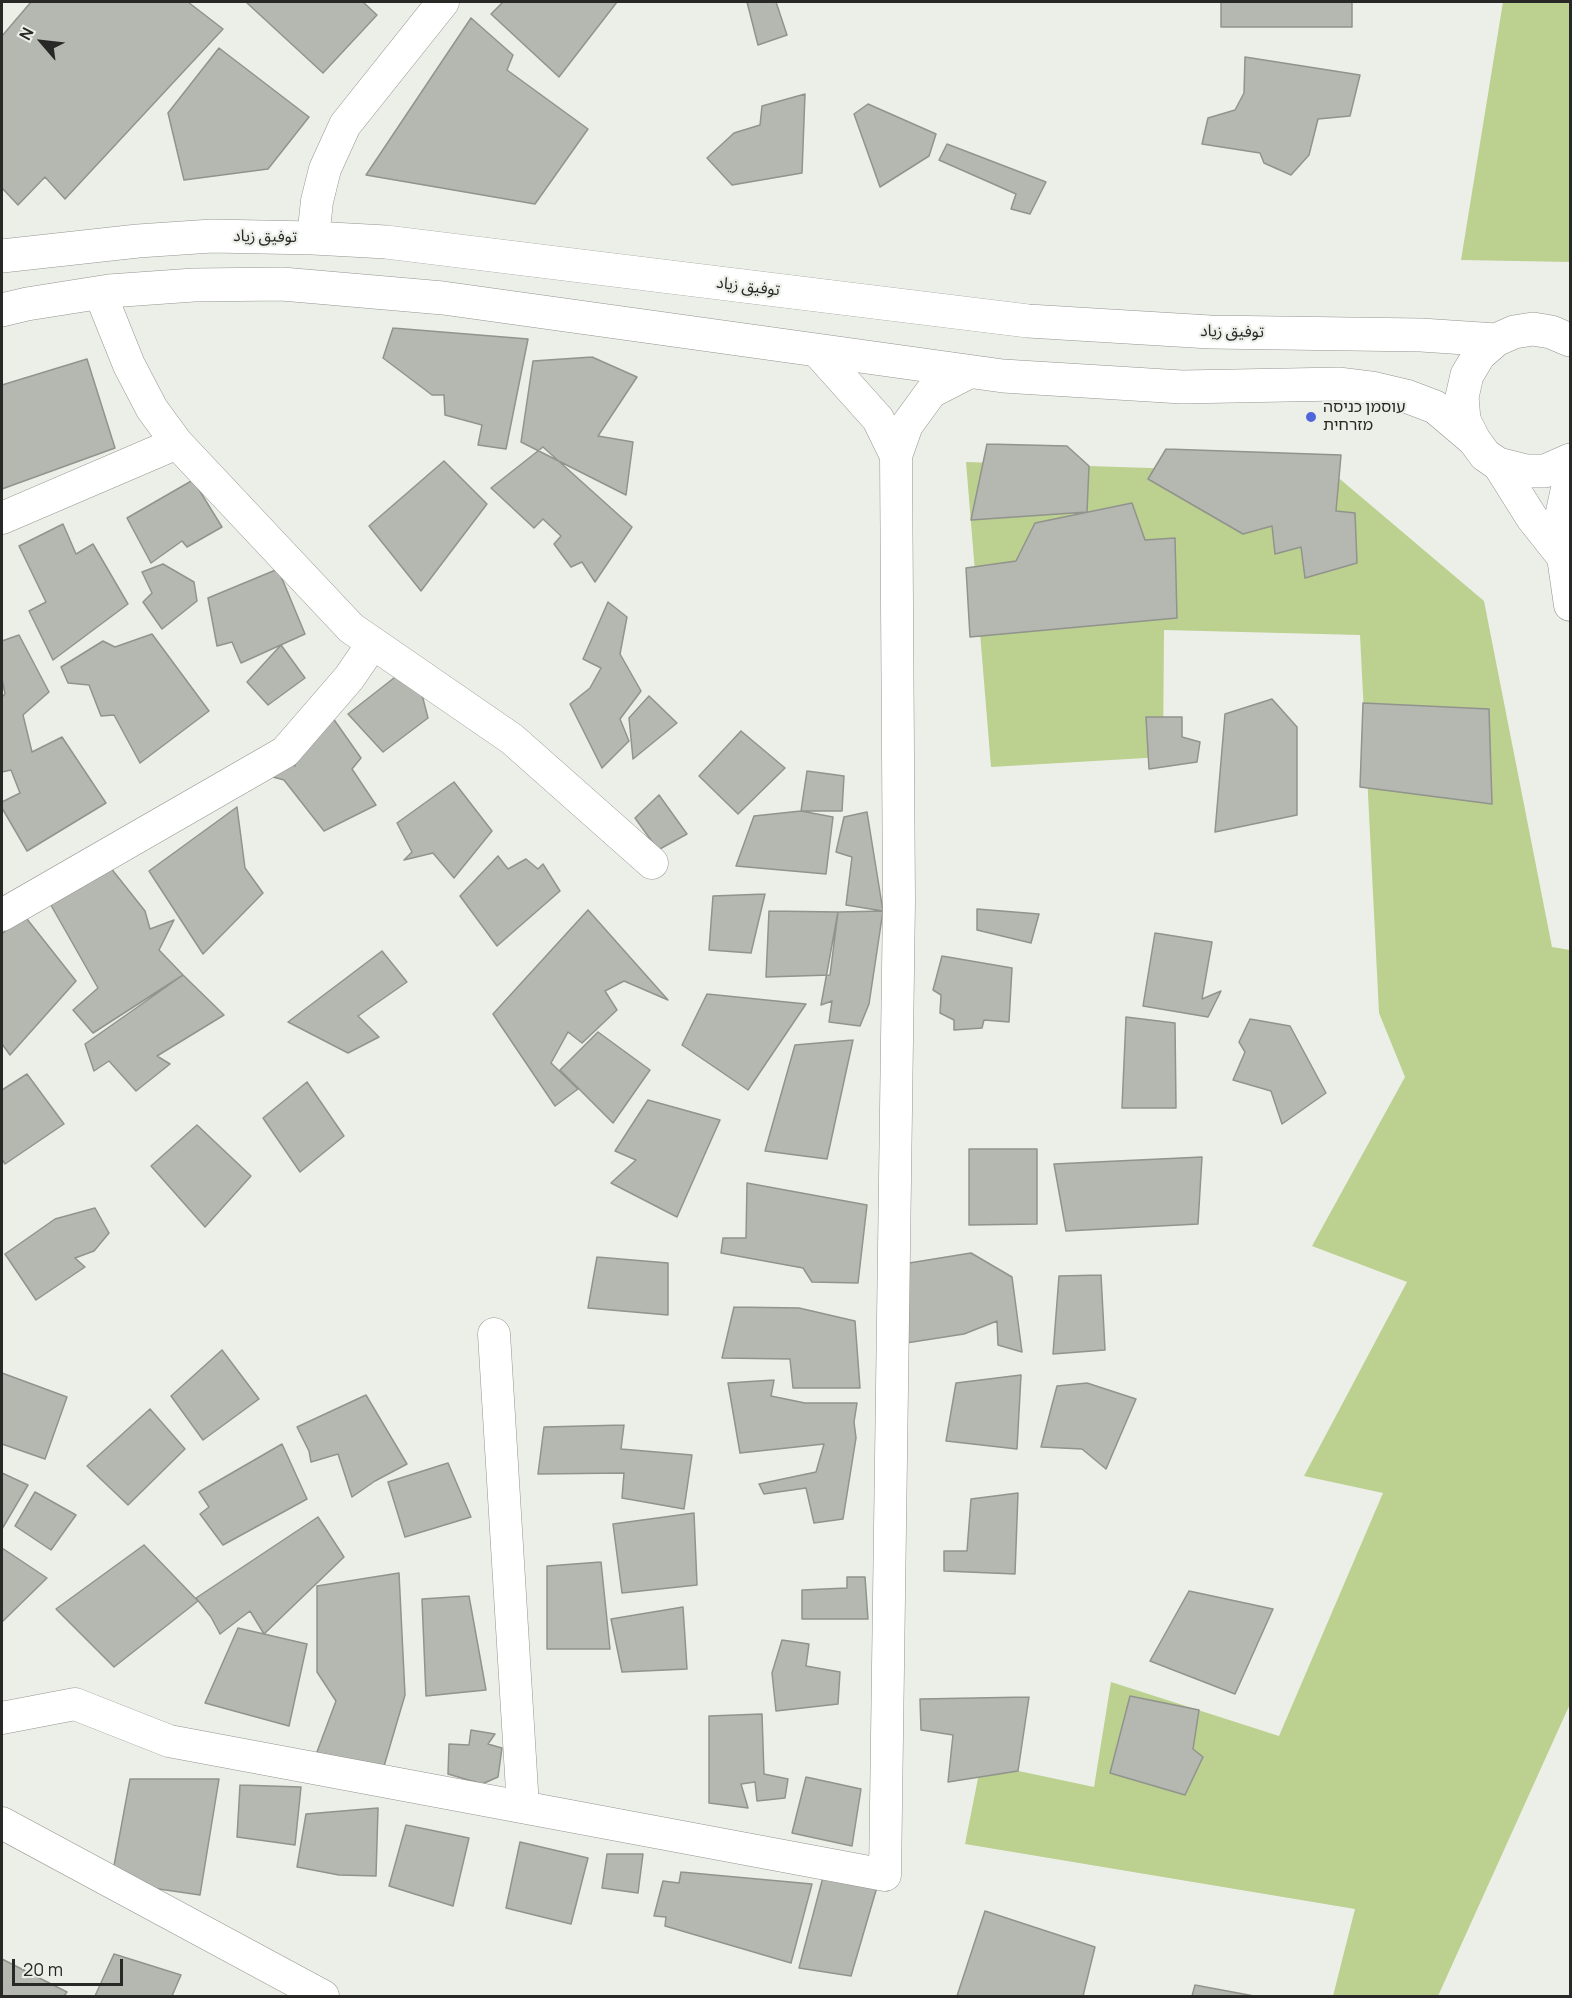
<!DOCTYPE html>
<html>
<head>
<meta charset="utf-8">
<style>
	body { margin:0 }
	#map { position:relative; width:1572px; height:1998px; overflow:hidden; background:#ecefe8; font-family:Manrope,sans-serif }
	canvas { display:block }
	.frame { position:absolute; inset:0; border:3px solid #282926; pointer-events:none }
	.north { position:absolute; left:12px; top:12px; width:60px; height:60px; -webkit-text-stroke:4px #ecefe8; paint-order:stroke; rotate:298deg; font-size:16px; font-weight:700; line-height:24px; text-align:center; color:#282926 }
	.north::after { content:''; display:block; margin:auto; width:21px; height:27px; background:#282926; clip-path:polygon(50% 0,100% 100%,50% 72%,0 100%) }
	.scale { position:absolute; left:12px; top:1959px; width:111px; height:27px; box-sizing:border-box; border:3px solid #282926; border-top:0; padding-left:8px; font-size:18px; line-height:21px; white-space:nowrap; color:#282926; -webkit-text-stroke:4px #ecefe8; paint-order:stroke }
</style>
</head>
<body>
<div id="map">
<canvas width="1572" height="1998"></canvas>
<div class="frame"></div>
<div class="north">N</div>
<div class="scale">20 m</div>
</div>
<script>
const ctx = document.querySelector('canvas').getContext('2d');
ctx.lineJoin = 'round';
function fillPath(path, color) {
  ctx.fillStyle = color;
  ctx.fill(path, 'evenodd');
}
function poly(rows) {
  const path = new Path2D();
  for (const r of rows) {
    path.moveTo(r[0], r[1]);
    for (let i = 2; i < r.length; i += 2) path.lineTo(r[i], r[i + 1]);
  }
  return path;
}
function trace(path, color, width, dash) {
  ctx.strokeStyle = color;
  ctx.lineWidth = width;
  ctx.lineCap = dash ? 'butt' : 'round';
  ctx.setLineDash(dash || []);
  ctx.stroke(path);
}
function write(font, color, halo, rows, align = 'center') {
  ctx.font = font + ' Manrope,"Noto Sans Arabic","Noto Sans Hebrew",sans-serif';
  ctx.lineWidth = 4.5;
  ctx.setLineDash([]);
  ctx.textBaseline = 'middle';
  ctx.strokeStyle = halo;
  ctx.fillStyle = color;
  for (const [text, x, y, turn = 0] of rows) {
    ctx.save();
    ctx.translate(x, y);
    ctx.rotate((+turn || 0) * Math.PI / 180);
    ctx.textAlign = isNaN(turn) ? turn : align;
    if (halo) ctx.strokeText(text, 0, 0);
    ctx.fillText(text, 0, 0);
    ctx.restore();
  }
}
fillPath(poly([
	[1503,2,1570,2,1570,262,1461,260],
	[966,462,1334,474,1484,601,1552,947,1570,950,1570,1704,1438,1996,1333,1996,1355,1909,965,1844,981,1763,1094,1787,1111,1682,1279,1736,1383,1493,1304,1476,1407,1282,1312,1246,1405,1077,1379,1013,1360,635,1164,630,1163,757,991,767]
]), '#bcd090');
const building = poly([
	[31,2,188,2,223,29,65,199,45,177,18,205,2,188,2,36,31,2],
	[246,2,363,2,377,15,323,73,246,2],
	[503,2,617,2,559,77,491,14,503,2],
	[747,2,776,2,787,35,758,45,747,2],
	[1221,2,1352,2,1352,27,1221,27,1221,2],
	[471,18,513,55,507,70,588,129,535,204,366,175,471,18],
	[219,48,309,117,268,169,184,180,168,113,219,48],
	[1245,57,1360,75,1350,116,1318,119,1309,155,1291,175,1264,163,1260,153,1202,144,1208,118,1235,110,1244,93,1245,57],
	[805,94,802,173,732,185,707,158,734,133,760,125,762,106,805,94],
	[868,104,936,134,929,156,880,187,854,114,868,104],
	[947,144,1046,182,1030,214,1011,209,1016,194,939,160,947,144],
	[393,328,528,339,506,449,478,445,482,425,445,415,444,395,432,395,383,358,393,328],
	[592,357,637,377,598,436,633,442,626,495,521,442,533,361,592,357],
	[87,359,115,448,2,489,2,385,87,359],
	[987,444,1067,446,1089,466,1087,512,971,520,987,444],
	[543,447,632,527,595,582,582,562,571,567,554,544,561,536,543,519,534,528,491,488,543,447],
	[1166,449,1341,455,1336,511,1355,513,1357,563,1305,578,1301,547,1275,554,1272,526,1243,534,1148,479,1166,449],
	[444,461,487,504,421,591,369,526,444,461],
	[193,480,222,527,187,547,182,541,151,563,127,518,193,480],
	[1132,503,1145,540,1175,538,1177,618,970,637,966,568,1016,561,1035,523,1132,503],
	[63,524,76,554,93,544,128,604,53,660,29,611,46,602,19,546,63,524],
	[163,564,194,582,197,601,162,629,143,602,152,593,142,572,163,564],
	[278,569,305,634,241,663,232,642,217,646,208,598,278,569],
	[608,602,627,617,620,654,641,691,620,719,629,741,602,768,570,704,590,688,601,668,583,659,608,602],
	[152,634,209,711,140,763,114,715,101,716,89,685,68,683,61,667,103,641,115,647,152,634],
	[19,635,49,692,23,715,32,752,62,737,106,803,27,851,2,808,2,802,20,793,11,770,2,772,2,697,5,694,2,679,2,641,19,635],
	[281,645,305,678,268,705,247,682,281,645],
	[399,674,420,687,428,718,383,752,348,714,399,674],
	[649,696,677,723,633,759,629,718,649,696],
	[1272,699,1297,727,1297,815,1215,832,1225,714,1272,699],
	[1363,703,1489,709,1492,804,1360,787,1363,703],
	[330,714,361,758,352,769,376,805,324,831,284,780,273,777,278,755,295,766,299,746,330,714],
	[1146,717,1182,717,1182,737,1200,742,1197,762,1149,769,1146,717],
	[741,731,785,768,738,814,699,776,741,731],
	[807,771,844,776,842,811,801,811,807,771],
	[454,782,492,831,454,878,433,853,404,860,412,852,397,823,454,782],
	[659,795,687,834,658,850,635,818,659,795],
	[237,807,245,868,263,893,203,954,149,871,237,807],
	[801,811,833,817,826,874,736,866,754,816,801,811],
	[867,812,883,911,846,905,852,857,836,852,844,817,867,812],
	[498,856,508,869,526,859,538,869,543,864,560,891,497,946,460,896,498,856],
	[102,857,145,911,150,929,174,920,159,950,183,975,93,1033,73,1010,98,988,48,900,102,857],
	[765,894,751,953,709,950,713,896,765,894],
	[977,909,1039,914,1031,943,977,930,977,909],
	[588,910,668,1000,624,981,605,991,617,1010,582,1043,568,1032,551,1063,578,1089,555,1106,493,1014,588,910],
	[769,911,838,912,830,975,766,977,769,911],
	[883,911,869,1004,860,1026,829,1022,832,1001,821,1005,838,912,883,911],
	[23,914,76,981,10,1055,2,1044,2,934,23,914],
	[1155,933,1212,942,1202,999,1221,991,1208,1017,1143,1006,1155,933],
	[382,951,407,982,358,1016,379,1037,348,1053,288,1022,382,951],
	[942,956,1012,968,1009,1022,984,1020,982,1028,954,1030,954,1020,940,1013,941,995,933,990,942,956],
	[183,975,224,1015,157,1056,170,1064,136,1091,109,1061,94,1071,85,1044,183,975],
	[707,994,806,1004,748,1090,682,1045,707,994],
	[1126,1017,1175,1023,1176,1108,1122,1108,1126,1017],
	[1250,1019,1290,1026,1326,1093,1282,1124,1271,1091,1233,1080,1245,1052,1239,1042,1250,1019],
	[598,1032,650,1070,613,1123,560,1070,598,1032],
	[853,1040,827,1159,765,1151,795,1045,853,1040],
	[27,1074,64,1124,5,1164,2,1159,2,1090,27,1074],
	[307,1082,344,1136,300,1172,263,1118,307,1082],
	[648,1100,720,1120,677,1217,611,1183,636,1160,615,1151,648,1100],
	[197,1125,251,1176,205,1227,151,1166,197,1125],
	[969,1149,1037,1149,1037,1224,969,1225,969,1149],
	[1202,1157,1198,1224,1066,1231,1054,1164,1202,1157],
	[747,1183,867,1205,858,1283,812,1282,803,1268,721,1253,723,1238,746,1238,747,1183],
	[95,1208,109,1233,94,1251,75,1258,85,1267,36,1300,5,1254,55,1219,95,1208],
	[971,1253,1012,1277,1022,1352,998,1345,997,1321,964,1334,906,1343,903,1264,971,1253],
	[597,1257,668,1263,668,1315,588,1308,597,1257],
	[1101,1275,1105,1350,1053,1354,1059,1276,1101,1275],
	[734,1307,799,1308,855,1321,860,1388,793,1388,790,1359,722,1358,734,1307],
	[222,1350,259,1399,203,1440,171,1396,222,1350],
	[2,1373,67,1397,45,1459,2,1444,2,1373],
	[1021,1375,1017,1449,946,1441,956,1383,1021,1375],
	[774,1380,771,1396,805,1403,857,1403,854,1422,856,1438,843,1519,814,1523,806,1488,764,1494,759,1484,816,1472,824,1444,740,1453,728,1383,774,1380],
	[1087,1383,1136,1399,1106,1469,1082,1449,1041,1447,1057,1386,1087,1383],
	[366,1395,407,1464,375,1481,352,1497,338,1454,311,1462,309,1451,297,1427,366,1395],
	[150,1409,185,1449,128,1505,87,1466,150,1409],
	[624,1425,621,1449,692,1455,684,1509,622,1498,624,1473,538,1474,544,1427,624,1425],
	[282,1444,307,1499,223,1545,200,1514,209,1507,199,1492,282,1444],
	[448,1463,471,1517,405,1537,388,1482,448,1463],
	[2,1473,28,1485,2,1529,2,1473],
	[35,1492,76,1515,51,1550,15,1526,35,1492],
	[1018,1493,1015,1574,944,1571,944,1551,967,1551,971,1499,1018,1493],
	[694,1513,697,1585,622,1593,613,1524,694,1513],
	[318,1517,344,1557,264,1634,250,1611,220,1634,211,1617,196,1598,318,1517],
	[144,1545,198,1601,114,1667,56,1609,144,1545],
	[2,1548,47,1578,2,1622,2,1548],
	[601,1562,610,1649,547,1649,547,1566,601,1562],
	[399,1573,405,1695,382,1773,314,1760,336,1701,317,1672,317,1586,399,1573],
	[847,1577,865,1577,868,1619,802,1619,802,1590,847,1588,847,1577],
	[1189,1591,1273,1609,1235,1694,1150,1661,1189,1591],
	[469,1596,486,1690,426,1696,422,1599,469,1596],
	[683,1607,687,1669,622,1672,611,1619,683,1607],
	[238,1628,307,1644,289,1726,205,1703,238,1628],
	[782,1640,809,1644,806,1666,840,1672,838,1704,776,1711,772,1673,782,1640],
	[1130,1696,1199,1710,1193,1749,1203,1757,1185,1795,1110,1773,1130,1696],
	[1029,1697,1018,1771,948,1782,953,1735,921,1730,920,1699,1029,1697],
	[762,1714,764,1774,788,1779,785,1798,757,1801,755,1782,741,1784,748,1808,709,1803,709,1716,762,1714],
	[471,1730,495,1734,488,1744,502,1748,498,1777,482,1784,448,1774,449,1744,469,1745,471,1730],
	[806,1777,861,1789,852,1846,792,1833,806,1777],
	[130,1779,219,1779,200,1895,111,1882,130,1779],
	[240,1785,301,1787,295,1845,237,1837,240,1785],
	[378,1808,376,1876,339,1875,297,1867,306,1814,378,1808],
	[406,1825,469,1838,453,1906,389,1886,406,1825],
	[520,1842,588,1858,571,1924,506,1908,520,1842],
	[607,1854,643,1854,638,1893,602,1888,607,1854],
	[681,1872,812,1884,791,1963,665,1926,666,1917,654,1916,663,1881,679,1883,681,1872],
	[823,1877,877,1887,851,1976,799,1968,823,1877],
	[985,1911,1095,1947,1083,1996,957,1996,985,1911],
	[114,1954,181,1975,172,1996,95,1996,114,1954],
	[2,1959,67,1992,64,1996,2,1996,2,1959],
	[1195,1985,1254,1996,1192,1996,1195,1985]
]);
fillPath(building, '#b5b7b1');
trace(building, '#91938d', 1.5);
const street = poly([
	[313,238,317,201,325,169,345,125,443,2],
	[100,293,129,365,152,409,177,443,351,628,512,739,652,863],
	[818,352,878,419,896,456],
	[1498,464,1532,518,1563,557],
	[1570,475,1562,512,1563,557,1570,605],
	[2,518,177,443],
	[2,915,285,752,349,678,373,643],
	[494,1334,523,1807],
	[2,1718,75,1704,169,1741,885,1875,899,901,896,456,907,425,931,392,970,372],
	[2,1823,323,1996]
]);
const secondary = poly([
	[2,256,138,241,212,236,313,238,386,242,1028,321,1210,332,1421,335,1496,340],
	[2,310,27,304,109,291,194,285,282,284,443,298,1003,376,1182,387,1340,384,1372,388,1406,396,1435,407,1474,440],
	[1570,340,1551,332,1533,329,1514,332,1496,340,1479,355,1467,375,1462,397,1464,420,1474,440,1485,455,1498,464,1526,471,1545,471,1570,460]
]);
trace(street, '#939590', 33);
trace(secondary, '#939590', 34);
trace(street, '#fff', 32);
trace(secondary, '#fff', 33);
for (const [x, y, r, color] of [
	[1311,417,6,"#5166db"]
]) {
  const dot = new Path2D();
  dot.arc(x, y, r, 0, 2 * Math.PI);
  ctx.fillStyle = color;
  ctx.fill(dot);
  trace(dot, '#ecefe8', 2);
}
write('16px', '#282926', '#ecefe8', [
	["توفيق زياد",265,237,1],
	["توفيق زياد",748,287,7],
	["توفيق زياد",1232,332,1]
]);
write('16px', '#282926', '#ecefe8', [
	["עוסמן כניסה",1323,408],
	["מזרחית",1323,426]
], 'left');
</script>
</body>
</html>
